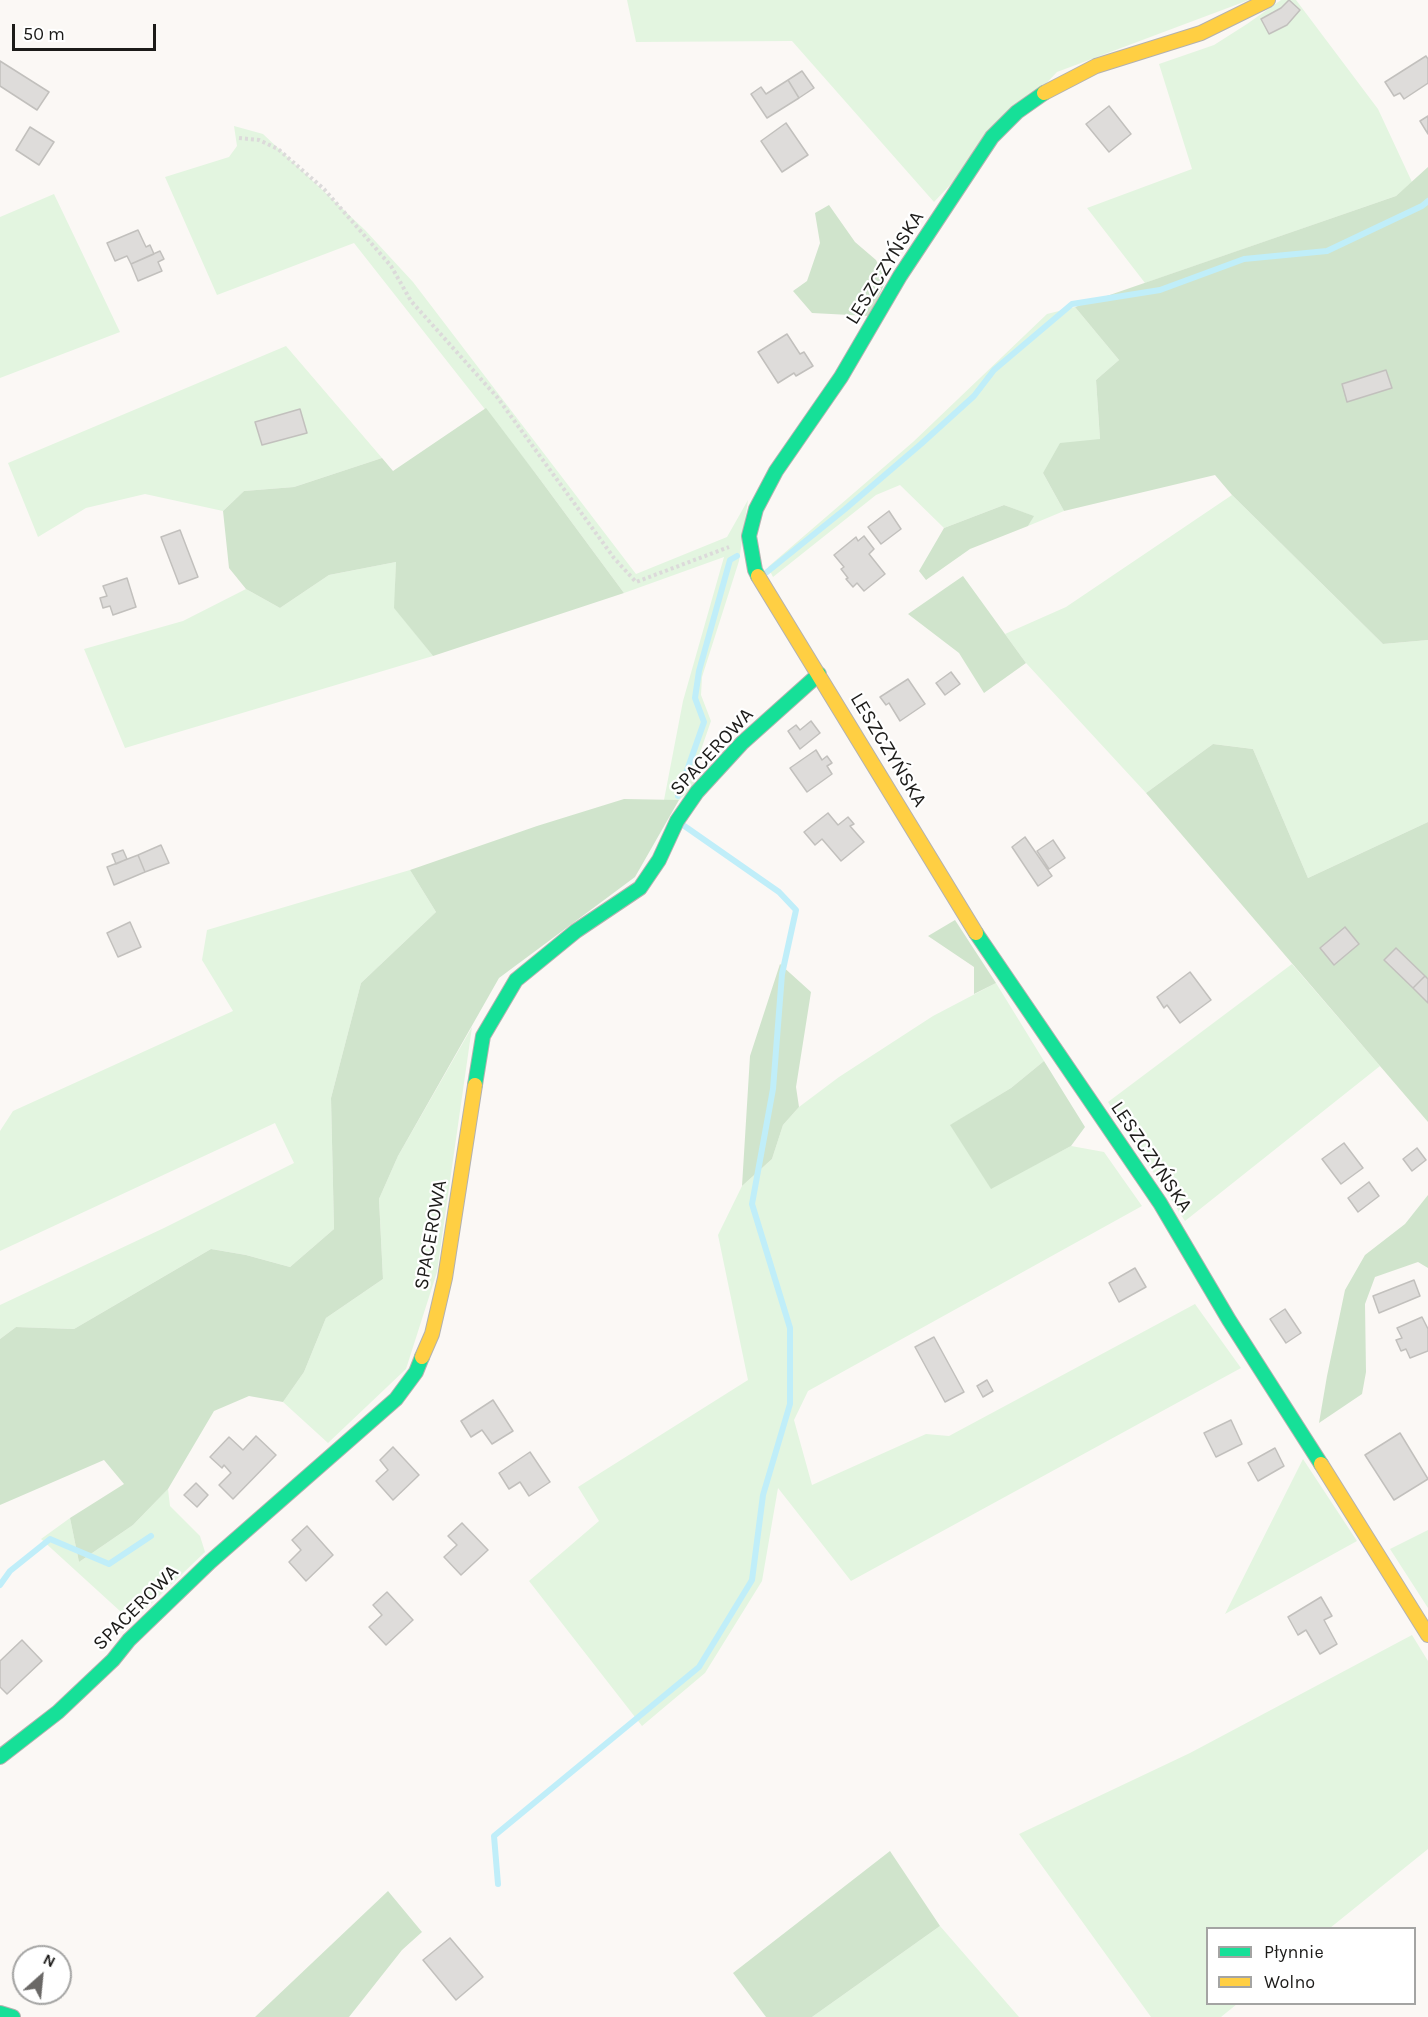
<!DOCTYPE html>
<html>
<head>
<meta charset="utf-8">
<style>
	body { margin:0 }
	#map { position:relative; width:1428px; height:2017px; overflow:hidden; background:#fbf8f5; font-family:Karla,sans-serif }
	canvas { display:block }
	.legend { position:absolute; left:1206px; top:1927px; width:210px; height:78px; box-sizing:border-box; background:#fff; border:2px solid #a4a4a3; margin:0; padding:8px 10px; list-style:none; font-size:18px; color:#1c1b19 }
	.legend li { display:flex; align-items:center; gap:12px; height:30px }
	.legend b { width:30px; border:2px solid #a4a4a3 }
	.north { position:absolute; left:12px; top:1945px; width:60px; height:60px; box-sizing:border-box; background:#fff; border:2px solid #a4a4a3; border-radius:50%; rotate:27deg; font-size:16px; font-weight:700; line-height:24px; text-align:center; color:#1c1b19 }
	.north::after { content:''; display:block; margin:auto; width:21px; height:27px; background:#6a6866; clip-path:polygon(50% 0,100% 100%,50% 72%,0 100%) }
	.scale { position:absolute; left:12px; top:24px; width:144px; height:27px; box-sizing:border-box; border:3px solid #1c1b19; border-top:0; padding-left:8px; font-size:18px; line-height:21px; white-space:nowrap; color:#1c1b19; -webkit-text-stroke:4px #fff; paint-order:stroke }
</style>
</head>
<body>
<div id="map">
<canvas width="1428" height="2017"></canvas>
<ul class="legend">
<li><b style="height:8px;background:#16e098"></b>Płynnie</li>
<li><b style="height:8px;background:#ffcf43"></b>Wolno</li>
</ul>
<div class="north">N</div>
<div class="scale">50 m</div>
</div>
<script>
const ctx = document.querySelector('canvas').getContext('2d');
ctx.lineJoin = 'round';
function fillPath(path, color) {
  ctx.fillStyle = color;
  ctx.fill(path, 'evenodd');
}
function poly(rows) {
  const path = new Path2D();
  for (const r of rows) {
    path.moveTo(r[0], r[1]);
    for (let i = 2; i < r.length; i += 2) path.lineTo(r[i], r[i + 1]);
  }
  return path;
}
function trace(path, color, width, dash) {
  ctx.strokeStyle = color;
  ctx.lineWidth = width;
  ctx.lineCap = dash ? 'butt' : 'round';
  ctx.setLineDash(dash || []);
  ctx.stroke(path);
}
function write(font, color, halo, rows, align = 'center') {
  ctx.font = font + ' Karla,sans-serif';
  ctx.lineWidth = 4.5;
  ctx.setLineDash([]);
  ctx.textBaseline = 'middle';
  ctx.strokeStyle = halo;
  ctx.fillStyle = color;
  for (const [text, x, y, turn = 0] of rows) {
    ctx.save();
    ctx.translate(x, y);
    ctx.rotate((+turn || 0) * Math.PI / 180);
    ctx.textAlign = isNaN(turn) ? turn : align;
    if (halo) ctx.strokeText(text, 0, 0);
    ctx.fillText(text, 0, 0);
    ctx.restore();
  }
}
fillPath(poly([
	[627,0,1249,0,1057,72,934,202,792,41,636,42],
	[1281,0,1296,0,1378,109,1412,182,1396,196,1145,283,1087,208,1192,169,1159,64,1214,45,1247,24],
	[234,126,263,134,365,230,413,282,636,574,727,537,748,500,739,561,702,677,701,695,711,721,694,770,695,787,679,800,664,800,683,701,724,557,624,593,539,478,354,243,217,295,165,177,229,157,237,146],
	[54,194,120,332,0,378,0,217],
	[1075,307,1119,360,1096,380,1100,439,1043,473,1064,511,1028,526,1033,516,1004,505,944,528,900,485,876,495,773,577,768,567,913,442,1047,314],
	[286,346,382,458,294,487,244,491,223,511,145,494,86,508,38,537,8,463],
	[1232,495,1383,644,1428,640,1428,822,1308,878,1253,749,1213,744,1146,793,1026,663,1005,634,1066,607],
	[396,562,395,608,433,656,125,748,84,649,183,621,246,589,280,608,329,575],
	[410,870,436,912,361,983,331,1098,334,1229,290,1267,246,1255,211,1249,74,1329,16,1327,0,1339,0,1305,164,1228,294,1163,275,1123,0,1251,0,1131,13,1111,233,1011,202,960,207,930],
	[1292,964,1380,1066,1185,1221,1108,1102],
	[996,983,1044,1061,1011,1088,951,1125,991,1188,1071,1146,1104,1152,1142,1206,808,1391,794,1420,812,1485,926,1434,949,1436,1195,1304,1241,1368,851,1581,778,1488,762,1581,705,1673,642,1726,529,1581,599,1521,578,1487,748,1380,718,1235,742,1186,772,1159,783,1125,799,1107,839,1077,933,1016],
	[472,1027,437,1272,406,1369,328,1443,283,1402,304,1372,326,1318,383,1279,379,1199,398,1156],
	[1303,1459,1357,1541,1225,1614],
	[168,1489,170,1506,200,1536,205,1552,132,1622,41,1539,70,1518,79,1562,133,1525],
	[1428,1530,1428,1608,1390,1549],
	[1412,1635,1428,1661,1428,1849,1330,1928,1208,1928,1208,2004,1237,2004,1221,2017,1151,2017,1019,1834,1190,1753],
	[940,1926,1019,2017,812,2017]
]), '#e3f5e0');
fillPath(poly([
	[1428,167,1428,640,1383,644,1232,495,1215,475,1064,511,1043,473,1060,443,1100,439,1096,380,1119,360,1075,307,1396,196],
	[829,205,855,242,876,260,886,281,869,316,812,313,793,291,807,281,820,243,815,213],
	[486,408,539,478,624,593,433,656,394,608,396,562,329,575,280,608,246,589,229,568,223,511,244,491,294,487,382,458,393,471],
	[1004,505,1034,516,1028,526,970,549,926,580,919,571,944,528],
	[963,576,1026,663,984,693,959,653,908,614],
	[1213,744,1253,749,1308,878,1428,822,1428,1122,1146,793],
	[624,799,679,800,635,877,499,978,398,1156,379,1199,383,1279,326,1318,304,1372,283,1402,249,1396,214,1411,168,1489,133,1525,79,1562,70,1518,124,1484,104,1460,0,1505,0,1339,16,1327,74,1329,211,1249,246,1255,290,1267,334,1229,331,1098,361,983,436,912,410,870,537,826],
	[955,920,996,983,974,994,974,967,928,936],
	[780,964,811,992,796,1087,799,1107,783,1125,772,1159,742,1186,750,1056],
	[1044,1061,1085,1127,1071,1146,991,1189,950,1125,1011,1088],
	[1428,1195,1428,1268,1418,1262,1375,1277,1365,1304,1366,1372,1362,1394,1319,1423,1327,1376,1345,1290,1365,1255,1405,1224],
	[890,1851,940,1926,812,2017,766,2017,733,1973],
	[388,1891,422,1932,402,1950,349,2017,255,2017]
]), '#d0e4cc');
trace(poly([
	[767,572,844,510,921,444,974,396,994,370,1072,304,1160,290,1244,259,1327,251,1422,206,1428,201],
	[678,796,704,722,695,698,699,671,730,560,737,556],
	[0,1585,10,1571,50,1539,109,1564,151,1536],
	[498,1884,494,1836,699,1667,752,1580,763,1495,790,1404,790,1328,752,1204,773,1089,782,974,796,910,779,892,683,825]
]), '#c0eef9', 6);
const building = poly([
	[1289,0,1300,10,1287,25,1269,34,1261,19,1281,8,1289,0],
	[1426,56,1428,59,1428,83,1404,99,1400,93,1394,96,1385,82,1426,56],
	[0,61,49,92,37,110,0,86,0,61],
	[802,71,814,88,799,98,788,80,802,71],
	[788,80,799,98,767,118,751,94,761,87,766,94,788,80],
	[1109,106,1131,134,1109,152,1086,124,1109,106],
	[1428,116,1428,134,1420,121,1428,116],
	[786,123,808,155,782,172,761,141,786,123],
	[30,127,54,142,39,165,16,150,30,127],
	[138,230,146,247,150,245,154,254,131,264,127,256,115,261,107,243,138,230],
	[160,251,164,259,158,262,162,271,138,281,131,264,160,251],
	[787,334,800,354,804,352,813,366,796,376,794,373,778,383,758,352,787,334],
	[1386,370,1392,388,1347,402,1342,384,1386,370],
	[300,409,307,433,262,445,255,422,300,409],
	[889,511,901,529,881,544,868,527,889,511],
	[180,530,198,577,179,584,161,537,180,530],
	[864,536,874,549,869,554,885,574,864,591,857,583,853,587,846,579,848,578,841,569,844,567,834,555,856,537,858,541,864,536],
	[127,578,136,607,113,615,110,606,103,608,100,598,107,596,103,586,127,578],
	[951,672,960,684,945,695,936,683,951,672],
	[908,679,925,704,900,721,889,703,886,705,880,697,908,679],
	[811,721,820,733,800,749,788,731,796,725,800,730,811,721],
	[816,750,822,760,827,756,832,763,827,766,832,774,807,792,790,768,816,750],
	[828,813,838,825,848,817,854,824,850,826,864,842,841,861,822,839,815,845,804,832,828,813],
	[1025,837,1052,876,1038,886,1012,847,1025,837],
	[1053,840,1065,858,1049,869,1037,851,1053,840],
	[161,845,169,863,145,872,138,855,161,845],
	[123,850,127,859,116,864,112,854,123,850],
	[138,855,145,872,114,885,107,867,138,855],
	[130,922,141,947,118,957,107,933,130,922],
	[1345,927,1359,944,1334,965,1320,948,1345,927],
	[1396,948,1425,976,1413,988,1384,960,1396,948],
	[1190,972,1211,1000,1180,1023,1167,1005,1164,1008,1157,997,1190,972],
	[1425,976,1428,979,1428,1003,1413,988,1425,976],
	[1344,1143,1363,1168,1341,1184,1322,1159,1344,1143],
	[1417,1148,1426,1160,1412,1171,1403,1159,1417,1148],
	[1369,1182,1379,1196,1358,1212,1348,1198,1369,1182],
	[1135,1268,1146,1287,1119,1302,1109,1283,1135,1268],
	[1414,1280,1420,1296,1379,1313,1373,1296,1414,1280],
	[1285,1309,1301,1333,1286,1343,1270,1319,1285,1309],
	[1422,1317,1428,1329,1428,1351,1410,1358,1406,1349,1401,1351,1396,1340,1402,1338,1397,1328,1422,1317],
	[934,1337,964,1392,945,1402,915,1347,934,1337],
	[987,1380,993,1391,983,1397,977,1386,987,1380],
	[493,1400,513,1431,492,1444,482,1430,471,1437,461,1421,493,1400],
	[1231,1420,1242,1444,1216,1457,1204,1433,1231,1420],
	[1400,1433,1428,1479,1394,1500,1365,1455,1400,1433],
	[256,1436,276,1455,233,1499,219,1485,231,1473,224,1465,222,1468,210,1457,229,1437,243,1450,256,1436],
	[393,1447,419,1475,393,1500,376,1481,388,1470,380,1460,393,1447],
	[1275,1448,1284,1466,1258,1481,1248,1463,1275,1448],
	[530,1452,550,1482,529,1496,520,1482,509,1489,499,1473,530,1452],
	[196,1483,208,1495,197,1507,184,1495,196,1483],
	[462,1523,488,1550,461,1575,444,1557,457,1545,448,1536,462,1523],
	[307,1526,333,1555,306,1581,289,1562,301,1550,292,1540,307,1526],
	[387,1592,413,1620,386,1645,369,1627,382,1615,373,1605,387,1592],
	[1321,1597,1332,1616,1324,1620,1337,1644,1320,1654,1306,1630,1298,1635,1288,1617,1321,1597],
	[22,1640,42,1661,7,1694,0,1687,0,1661,22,1640],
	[450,1938,483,1977,456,2000,423,1960,450,1938]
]);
fillPath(building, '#dedcda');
trace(building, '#c2c0bd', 1.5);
const fast = poly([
	[758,576,755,570,749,536,756,509,776,471,841,377,900,276,992,137,1017,112,1044,93],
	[976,933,1160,1203,1229,1320,1321,1464],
	[475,1085,483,1036,516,980,576,931,640,888,659,860,677,821,697,792,742,743,819,674],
	[0,1757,58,1712,113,1660,129,1640,210,1562,396,1399,416,1372,422,1357],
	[0,2013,13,2017]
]);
const slow = poly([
	[1044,93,1096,66,1201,33,1268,0],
	[758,576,976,933],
	[422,1357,432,1334,445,1278,475,1085],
	[1321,1464,1428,1635]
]);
trace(fast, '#b3b1af', 16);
trace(slow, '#b3b1af', 16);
trace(poly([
	[239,138,259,140,278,149,324,189,391,266,411,301,497,397,614,558,636,582,729,547]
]), '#dcdada', 4, [3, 3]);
trace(fast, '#16e098', 14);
trace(slow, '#ffcf43', 14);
write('20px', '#1c1b19', '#fff', [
	["LESZCZYŃSKA",885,268,-58],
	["LESZCZYŃSKA",888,750,59],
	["SPACEROWA",712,752,-47],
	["LESZCZYŃSKA",1151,1157,56],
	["SPACEROWA",431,1235,-80],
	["SPACEROWA",136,1608,-45]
]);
</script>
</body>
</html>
